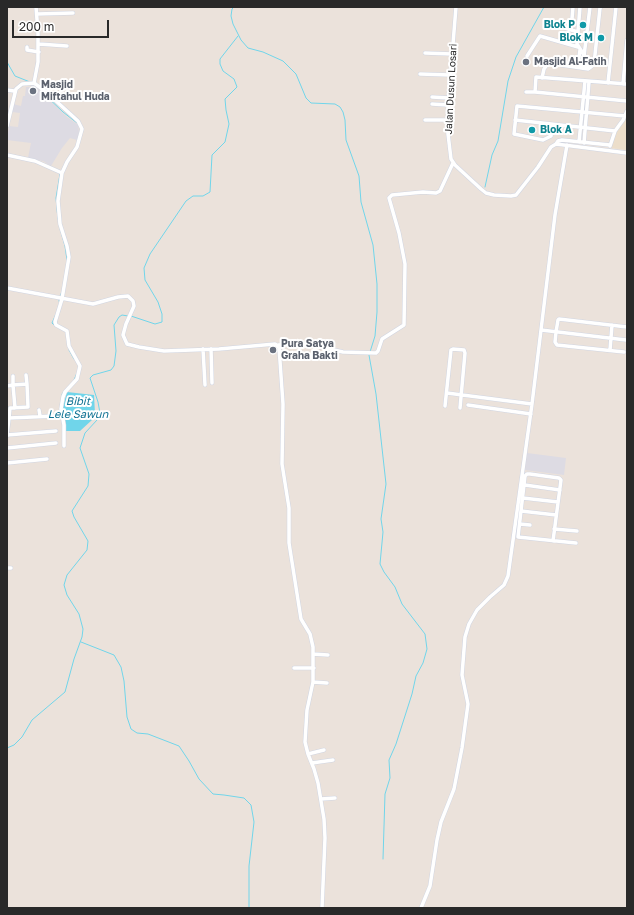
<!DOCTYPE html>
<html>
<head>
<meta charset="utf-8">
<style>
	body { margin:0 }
	#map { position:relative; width:634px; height:915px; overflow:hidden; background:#ebe2db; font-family:"Golos Text",sans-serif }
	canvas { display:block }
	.frame { position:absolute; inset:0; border:8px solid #292929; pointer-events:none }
	.scale { position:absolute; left:12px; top:20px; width:97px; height:18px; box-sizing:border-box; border:2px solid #292929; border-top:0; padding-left:5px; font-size:12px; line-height:14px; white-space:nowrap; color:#292929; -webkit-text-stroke:3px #fff; paint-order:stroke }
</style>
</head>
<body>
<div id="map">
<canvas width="634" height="915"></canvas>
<div class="frame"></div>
<div class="scale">200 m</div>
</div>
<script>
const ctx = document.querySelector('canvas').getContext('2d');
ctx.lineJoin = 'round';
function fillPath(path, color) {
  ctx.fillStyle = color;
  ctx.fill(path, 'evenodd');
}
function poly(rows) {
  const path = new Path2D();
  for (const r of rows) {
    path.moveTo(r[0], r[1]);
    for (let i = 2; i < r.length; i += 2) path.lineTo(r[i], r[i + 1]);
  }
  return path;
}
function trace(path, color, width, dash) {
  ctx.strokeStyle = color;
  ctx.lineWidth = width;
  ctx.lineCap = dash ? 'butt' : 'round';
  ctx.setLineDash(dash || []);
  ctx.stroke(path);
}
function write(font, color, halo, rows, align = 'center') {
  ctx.font = font + ' "Golos Text",sans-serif';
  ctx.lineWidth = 4;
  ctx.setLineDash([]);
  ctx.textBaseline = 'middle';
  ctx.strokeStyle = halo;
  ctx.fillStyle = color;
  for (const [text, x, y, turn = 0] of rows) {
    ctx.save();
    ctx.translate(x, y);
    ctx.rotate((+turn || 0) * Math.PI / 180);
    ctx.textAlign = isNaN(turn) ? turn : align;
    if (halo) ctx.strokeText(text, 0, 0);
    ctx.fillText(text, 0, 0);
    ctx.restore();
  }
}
fillPath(poly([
	[31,85,35,86,67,117,78,125,79,132,77,140,70,138,62,148,51,166,43,161,28,158,31,143,7,140,9,126,18,127,20,113,12,112,13,104,21,106,23,96,25,96,26,87,31,87],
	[527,453,566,458,564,475,525,470]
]), '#dddbe3');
fillPath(poly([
	[627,115,627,150,611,148,616,132,625,119]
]), '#ecdeca');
fillPath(poly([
	[67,392,94,395,95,414,93,414,92,420,80,431,66,431,65,418,62,410]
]), '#70d5ea');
trace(poly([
	[234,7,232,9,231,16,233,24,241,40,248,48,263,52,283,61,296,74,306,98,311,103,335,104,340,107,343,112,345,120,346,140,359,176,361,202,373,245,377,284,377,312,375,336,370,352],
	[7,62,15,76,30,82],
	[43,93,63,112,77,123],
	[485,187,492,155,498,141,508,81,516,57,544,7],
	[58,219,56,198,60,174],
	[60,228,65,246,67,260],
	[59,301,62,291],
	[131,316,155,324,162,322,162,314,158,302,145,280,144,268,150,254,186,201,193,196,203,196,210,192,212,155,225,142,229,124,226,110,225,99,237,87,234,79,223,71,220,64,220,59,238,36],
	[54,325,52,323,56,314],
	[69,350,74,359],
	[369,355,376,394,386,484,381,519,383,532,380,564,384,572,395,587,402,604,425,634,427,649,423,663,416,676,412,694,396,744,389,760,390,778,385,794,383,859],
	[74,380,77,373],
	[62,394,67,388],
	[81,642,114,655,121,667,124,681,127,717,131,729,137,733,148,734,179,746,189,761,199,779,213,794,224,795,244,798,251,805,254,822,249,866,249,908],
	[7,748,14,745,22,737,32,720,65,692,74,659,82,637,83,629,79,614,67,595,64,585,67,575,87,550,88,541,74,517,72,511,88,486,89,474,80,448,85,433,97,420,100,413,98,402,90,378,93,375,111,370,114,366,116,351,114,325,119,317,122,315,128,316]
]), '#70d5ea', 1);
const minor = poly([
	[36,7,38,32,38,62,34,83,45,91,78,121,82,129,77,147,67,162,62,173,58,201,60,224,67,246,69,257,62,299,55,322,56,325,67,331,69,346,80,366,77,379,65,392,63,397,61,409,64,425,64,446],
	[456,7,448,105,448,134,451,159,455,165,481,189,486,193,494,195,511,196,516,195,538,167,551,147,556,144,627,153],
	[580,7,577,44,591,66],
	[37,14,73,13],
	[555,25,578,32],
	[571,30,573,7],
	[39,44,67,46],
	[27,47,27,50,39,52],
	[425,53,452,54],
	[527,56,540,36,578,47],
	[584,56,590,7],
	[548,63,588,69,592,66,594,64,600,8,601,7],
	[578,65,580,50],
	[420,74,450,75],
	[542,78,544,69,550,61,591,66],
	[608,83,616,7],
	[623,84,627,40],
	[627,84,536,77,535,92,627,101],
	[7,90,14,91],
	[526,92,535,92],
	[432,97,449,98],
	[432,104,448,105],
	[425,120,448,120],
	[515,120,615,131],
	[552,125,551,136,543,140,514,134,517,106,625,116],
	[7,126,16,89,22,84,34,83],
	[579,142,585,81],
	[584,143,589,82],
	[556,144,558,141,562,140,610,145],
	[610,146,615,131,623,120,627,111],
	[7,155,35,161,62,173],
	[7,288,93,304,118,297,128,296,133,301,134,306,126,324,123,335,127,344,139,347,164,351,219,349,275,344,279,347,283,404,282,464,289,508,289,543,301,619,310,634,313,647,313,682,307,710,305,742,308,754,314,769,318,783,324,819,325,838,322,908],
	[541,330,626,340],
	[278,345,307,344,343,352,376,353,378,351,382,339,404,325,405,264,399,233,389,198,392,195,423,192,436,193,440,191,453,163],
	[203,349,205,385],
	[211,349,212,383],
	[610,350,612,325],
	[624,352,557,345,555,342,556,332,558,320,559,319,627,327],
	[26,375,27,384],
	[7,386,13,385,15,408],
	[447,393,532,404],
	[468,405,531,414],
	[445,406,451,350,453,349,464,350,465,353,460,408],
	[39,410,40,416],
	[9,418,10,408,28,407,27,384,13,385,13,376],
	[7,435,9,418,56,416],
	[7,436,7,435,56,431],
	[7,448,56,443],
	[7,463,47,459],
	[525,485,560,490],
	[523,498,558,502],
	[521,511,556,515],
	[520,524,530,525],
	[554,529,577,531],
	[518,537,525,476,527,474,530,474,559,478,561,480,553,541],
	[518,537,576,543],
	[7,568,11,568],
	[313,654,328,655],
	[294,668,314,668],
	[313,682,327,683],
	[308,754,324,750],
	[312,763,333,760],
	[321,799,335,798],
	[421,908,430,886,437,840,441,822,454,789,462,748,468,704,462,675,465,637,469,624,477,610,490,597,504,585,508,576,532,404,555,215,567,145]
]);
trace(minor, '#d0d5e1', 4.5);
trace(minor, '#fff', 3.5);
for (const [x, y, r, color] of [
	[583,25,4,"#0f9aa8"],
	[601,38,4,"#0f9aa8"],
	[526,62,4,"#6b7280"],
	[33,91,4,"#6b7280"],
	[532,130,4,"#0f9aa8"],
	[273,350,4,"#6b7280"]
]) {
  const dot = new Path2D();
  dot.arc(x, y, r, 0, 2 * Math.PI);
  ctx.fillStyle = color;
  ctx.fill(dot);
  trace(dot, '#fff', 1.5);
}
write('bold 10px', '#0d838f', '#fff', [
	["Blok P",575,25],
	["Blok M",593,38],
	["Blok A",540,130,"left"]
], 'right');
write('bold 10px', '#5b616d', '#fff', [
	["Masjid Al-Fatih",534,62],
	["Masjid",41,85],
	["Miftahul Huda",41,97],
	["Pura Satya",281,344],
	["Graha Bakti",281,356]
], 'left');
write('10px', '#292929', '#fff', [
	["Jalan Dusun Losari",451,89,-87]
]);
write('italic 11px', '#117394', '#fff', [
	["Bibit",78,402],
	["Lele Sawun",78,415]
]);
</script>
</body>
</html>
